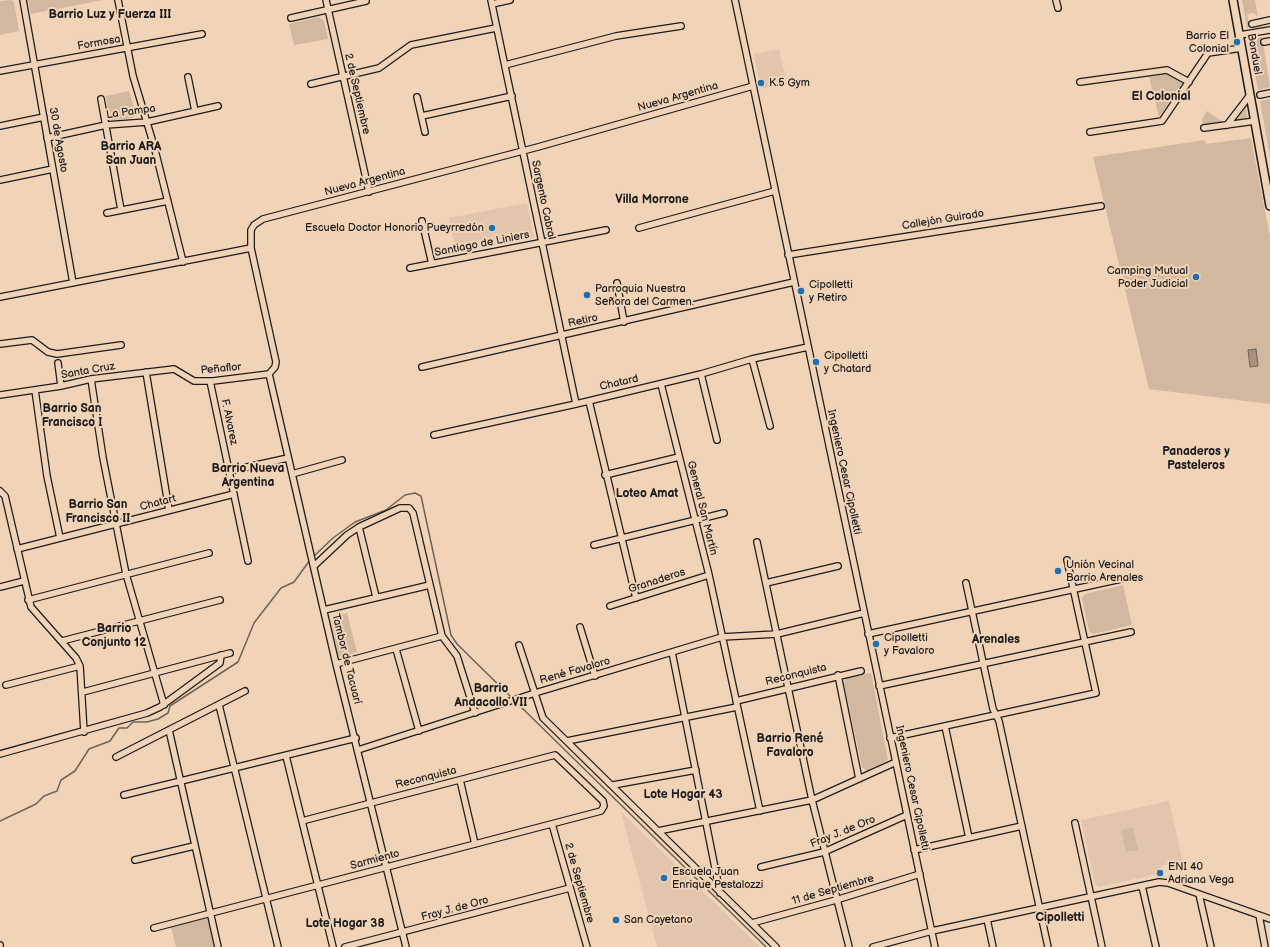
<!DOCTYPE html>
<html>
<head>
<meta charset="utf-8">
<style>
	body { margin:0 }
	canvas { display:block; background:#f1d3b7 }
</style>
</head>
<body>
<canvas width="1270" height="947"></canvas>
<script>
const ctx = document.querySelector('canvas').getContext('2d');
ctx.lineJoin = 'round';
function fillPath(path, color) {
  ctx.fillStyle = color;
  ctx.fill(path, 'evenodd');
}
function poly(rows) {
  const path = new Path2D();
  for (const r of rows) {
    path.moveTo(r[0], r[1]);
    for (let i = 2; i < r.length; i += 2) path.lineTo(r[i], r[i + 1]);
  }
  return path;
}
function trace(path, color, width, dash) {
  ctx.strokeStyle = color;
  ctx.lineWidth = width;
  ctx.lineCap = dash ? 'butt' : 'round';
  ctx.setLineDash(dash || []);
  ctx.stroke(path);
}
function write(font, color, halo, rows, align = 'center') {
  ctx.font = font + ' "Balsamiq Sans",sans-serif';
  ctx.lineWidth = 4;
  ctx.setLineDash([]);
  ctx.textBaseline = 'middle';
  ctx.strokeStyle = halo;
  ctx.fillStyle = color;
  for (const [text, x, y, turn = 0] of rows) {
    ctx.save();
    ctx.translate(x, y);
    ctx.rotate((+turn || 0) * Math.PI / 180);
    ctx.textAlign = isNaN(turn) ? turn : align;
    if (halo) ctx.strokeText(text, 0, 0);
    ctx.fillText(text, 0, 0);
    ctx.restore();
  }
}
fillPath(poly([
	[779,49,787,83,761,89,754,54],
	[527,203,534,238,456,252,449,218],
	[1169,801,1183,862,1161,866,1162,873,1099,887,1095,884,1081,820],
	[621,812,757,944,760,947,657,947]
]), '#e1c5ac');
fillPath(poly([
	[11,0,14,2,19,31,0,35,0,1],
	[28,0,103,0,31,14],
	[1242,0,1255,0,1258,16,1253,13,1247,14,1249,27,1247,28],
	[319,17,324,21,328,39,294,45,289,24],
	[1262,37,1270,87,1258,90,1249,40],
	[1168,74,1183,82,1159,117,1149,77],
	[129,91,136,114,133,118,112,120,108,117,106,96],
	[1270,99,1270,157,1260,101],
	[1245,105,1248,120,1231,123],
	[1207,111,1226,124,1203,128,1202,119],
	[1251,138,1270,237,1270,404,1149,389,1093,157,1205,140,1206,144],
	[1123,585,1132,625,1093,634,1089,631,1082,598,1085,594],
	[347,613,357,652,339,657,331,621,334,617],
	[871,673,888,760,867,771,862,767,844,684,846,678],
	[1133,827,1138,850,1126,852,1121,830],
	[206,918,210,921,216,947,176,947,171,927]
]), '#d2b8a0');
const water = poly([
	[1256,349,1258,366,1250,367,1248,350,1256,349]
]);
fillPath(water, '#a5927f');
trace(water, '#6e6357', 1);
trace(poly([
	[313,557,333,538,355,522,386,510,405,495,415,493,421,496,451,635,457,644,510,696],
	[519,705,766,947],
	[0,821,36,804,44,796,57,791,61,780,75,771,89,749,110,741,119,728,127,728,133,722,147,722,158,719,168,713,170,706,238,662,254,623,281,588,294,582,310,560]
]), '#6e6357', 1.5);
const minor = poly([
	[23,0,73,283],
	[118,0,133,76,154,146,183,262],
	[326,0,369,192],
	[491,0,576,404],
	[735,0,935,947],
	[1056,0,1058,8],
	[492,4,510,0],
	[291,18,366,1],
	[1252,24,1270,20],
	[1240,35,1270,30],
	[1264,42,1270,41],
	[505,65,616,36,681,26],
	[0,71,202,34],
	[188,77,195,111],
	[1080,82,1167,70,1189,82],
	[311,84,379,68,411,45,496,28],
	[1260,95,1270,93],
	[417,97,425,132],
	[101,99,121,210],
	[422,116,512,96],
	[1227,125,1250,95],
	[0,126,44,117],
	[1204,128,1255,121],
	[1090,132,1162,121,1208,53,1242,48],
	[47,138,106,125,147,122,218,106],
	[0,180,53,169],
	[107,213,168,201],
	[422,221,432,264],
	[639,228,775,191],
	[251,248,276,362,275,367,269,374],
	[788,255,1101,206],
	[410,268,606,230],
	[617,283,624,322],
	[0,297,251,248,251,230,254,225,263,219,538,147,753,86],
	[0,344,32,340,48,352,57,354,121,345],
	[752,359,770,426],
	[58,363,61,386],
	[422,367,794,282],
	[146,372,169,510],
	[269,374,336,664,406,947],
	[701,374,717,440],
	[91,379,103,458,126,574,164,705],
	[210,381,248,561],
	[661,384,709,575,760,811],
	[35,390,47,476,60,538],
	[0,395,61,386,91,379,174,369,194,381,213,381,269,374],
	[589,401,636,598],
	[434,435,576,404,701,374,752,359,808,347],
	[229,471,288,458],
	[292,474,342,460],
	[605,475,679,457],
	[0,491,5,496,31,607,76,658,80,666,84,732],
	[359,527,376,597],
	[757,542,812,800,849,947],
	[594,545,724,513],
	[17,549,234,494],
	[314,566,347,535,359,527,400,508,409,508,413,513,442,636,457,656,475,713],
	[766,583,838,566],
	[966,583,993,709,999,721,1048,947],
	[0,587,24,581],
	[28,600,209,553],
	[610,606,709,575],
	[324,610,430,585],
	[580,627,595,676],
	[868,634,1121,579],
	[62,641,220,600],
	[519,645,543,718,776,947],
	[396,649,419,731],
	[672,652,720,893],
	[336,664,442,636],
	[838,675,859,779],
	[6,685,80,666],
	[879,686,1131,632],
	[83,692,230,653],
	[736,701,861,671],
	[219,705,278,947],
	[945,726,969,838],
	[169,730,218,947],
	[890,738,1096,693,1067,560],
	[567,741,737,707],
	[358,750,535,693,722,637,777,634,864,613],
	[0,754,147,713,160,707,220,663,221,655],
	[286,756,333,947],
	[116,757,245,691],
	[460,780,475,844],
	[613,785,696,770],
	[124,795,356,738],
	[1075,823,1102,947],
	[552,824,587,947],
	[658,831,812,800,896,762],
	[914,850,1022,826],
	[135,860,194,846],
	[761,867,824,852,907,815],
	[1142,886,1156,947],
	[1199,894,1211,947],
	[1259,915,1265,947],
	[987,919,993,947],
	[752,923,836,900,920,874],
	[154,928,601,811,604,806,603,801,555,755,302,821],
	[0,945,0,947],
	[345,947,570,888],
	[873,947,932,931,1159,882,1168,883,1270,919]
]);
const major = poly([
	[1233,0,1270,206]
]);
trace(minor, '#1c1c1c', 8);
trace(major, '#1c1c1c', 10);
trace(minor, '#f1d3b7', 5.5);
trace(major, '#f1d3b7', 7);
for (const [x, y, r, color] of [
	[1237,42,4,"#1f6fb2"],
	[761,83,4,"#1f6fb2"],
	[492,228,4,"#1f6fb2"],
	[1196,277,4,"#1f6fb2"],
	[801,291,4,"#1f6fb2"],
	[587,295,4,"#1f6fb2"],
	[816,362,4,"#1f6fb2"],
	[1058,571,4,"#1f6fb2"],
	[876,644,4,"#1f6fb2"],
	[1160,873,4,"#1f6fb2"],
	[664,878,4,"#1f6fb2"],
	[616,920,4,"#1f6fb2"]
]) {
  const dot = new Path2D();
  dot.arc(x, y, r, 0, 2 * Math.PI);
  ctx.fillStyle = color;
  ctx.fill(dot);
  trace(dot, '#f1d3b7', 1.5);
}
write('11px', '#1c1c1c', '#f1d3b7', [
	["Barrio El",1229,36,"right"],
	["Colonial",1229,49,"right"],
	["K.5 Gym",769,83],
	["Escuela Doctor Honorio Pueyrredón",484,228,"right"],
	["Camping Mutual",1188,271,"right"],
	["Poder Judicial",1188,284,"right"],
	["Cipolletti",809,285],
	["y Retiro",809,298],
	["Parroquia Nuestra",595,289],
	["Señora del Carmen.",595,302],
	["Cipolletti",824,356],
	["y Chatard",824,369],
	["Unión Vecinal",1066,565],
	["Barrio Arenales",1066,578],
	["Cipolletti",884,638],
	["y Favaloro",884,651],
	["ENI 40",1168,867],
	["Adriana Vega",1168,880],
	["Escuela Juan",672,872],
	["Enrique Pestalozzi",672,885],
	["San Cayetano",624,920]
], 'left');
write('11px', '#1c1c1c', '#f1d3b7', [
	["Formosa",99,43,-10],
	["Bonduel",1254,54,80],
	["2 de Septiembre",357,94,77],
	["Nueva Argentina",678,97,-16],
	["La Pampa",131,112,-8],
	["30 de Agosto",58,140,80],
	["Nueva Argentina",365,182,-15],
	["Sargento Cabral",543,200,78],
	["Callejón Guirado",943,220,-9],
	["Santiago de Liniers",482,244,-11],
	["Retiro",583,321,-12],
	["Peñaflor",221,369,-5],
	["Santa Cruz",88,371,-10],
	["Chatard",619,383,-13],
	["F. Alvarez",229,422,78],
	["Ingeniero Cesar Cipolletti",844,472,78],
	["Chatart",158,503,-14],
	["General San Martín",702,508,76],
	["Granaderos",657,581,-18],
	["Tambor de Tacuarí",346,659,76],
	["René Favaloro",575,671,-16],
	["Reconquista",796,675,-14],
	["Reconquista",426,778,-14],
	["Ingeniero Cesar Cipolletti",912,788,78],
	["Fray J. de Oro",843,832,-22],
	["Sarmiento",375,860,-15],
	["2 de Septiembre",579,883,74],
	["11 de Septiembre",833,890,-16],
	["Fray J. de Oro",455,909,-15]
]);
write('bold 12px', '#1c1c1c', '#f1d3b7', [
	["Barrio Luz y Fuerza III",110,15],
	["El Colonial",1161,97],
	["Barrio ARA",131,147],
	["San Juan",131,161],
	["Villa Morrone",652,200],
	["Barrio San",72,409],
	["Francisco I",72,423],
	["Panaderos y",1196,452],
	["Pasteleros",1196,466],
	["Barrio Nueva",248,469],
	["Argentina",248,483],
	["Loteo Amat",647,494],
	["Barrio San",98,505],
	["Francisco II",98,519],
	["Barrio",114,629],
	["Conjunto 12",114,643],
	["Arenales",996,640],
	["Barrio",491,689],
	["Andacollo VII",491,703],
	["Barrio René",790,739],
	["Favaloro",790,753],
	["Lote Hogar 43",683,795],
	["Cipolletti",1060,918],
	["Lote Hogar 38",345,924]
]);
</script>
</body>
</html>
